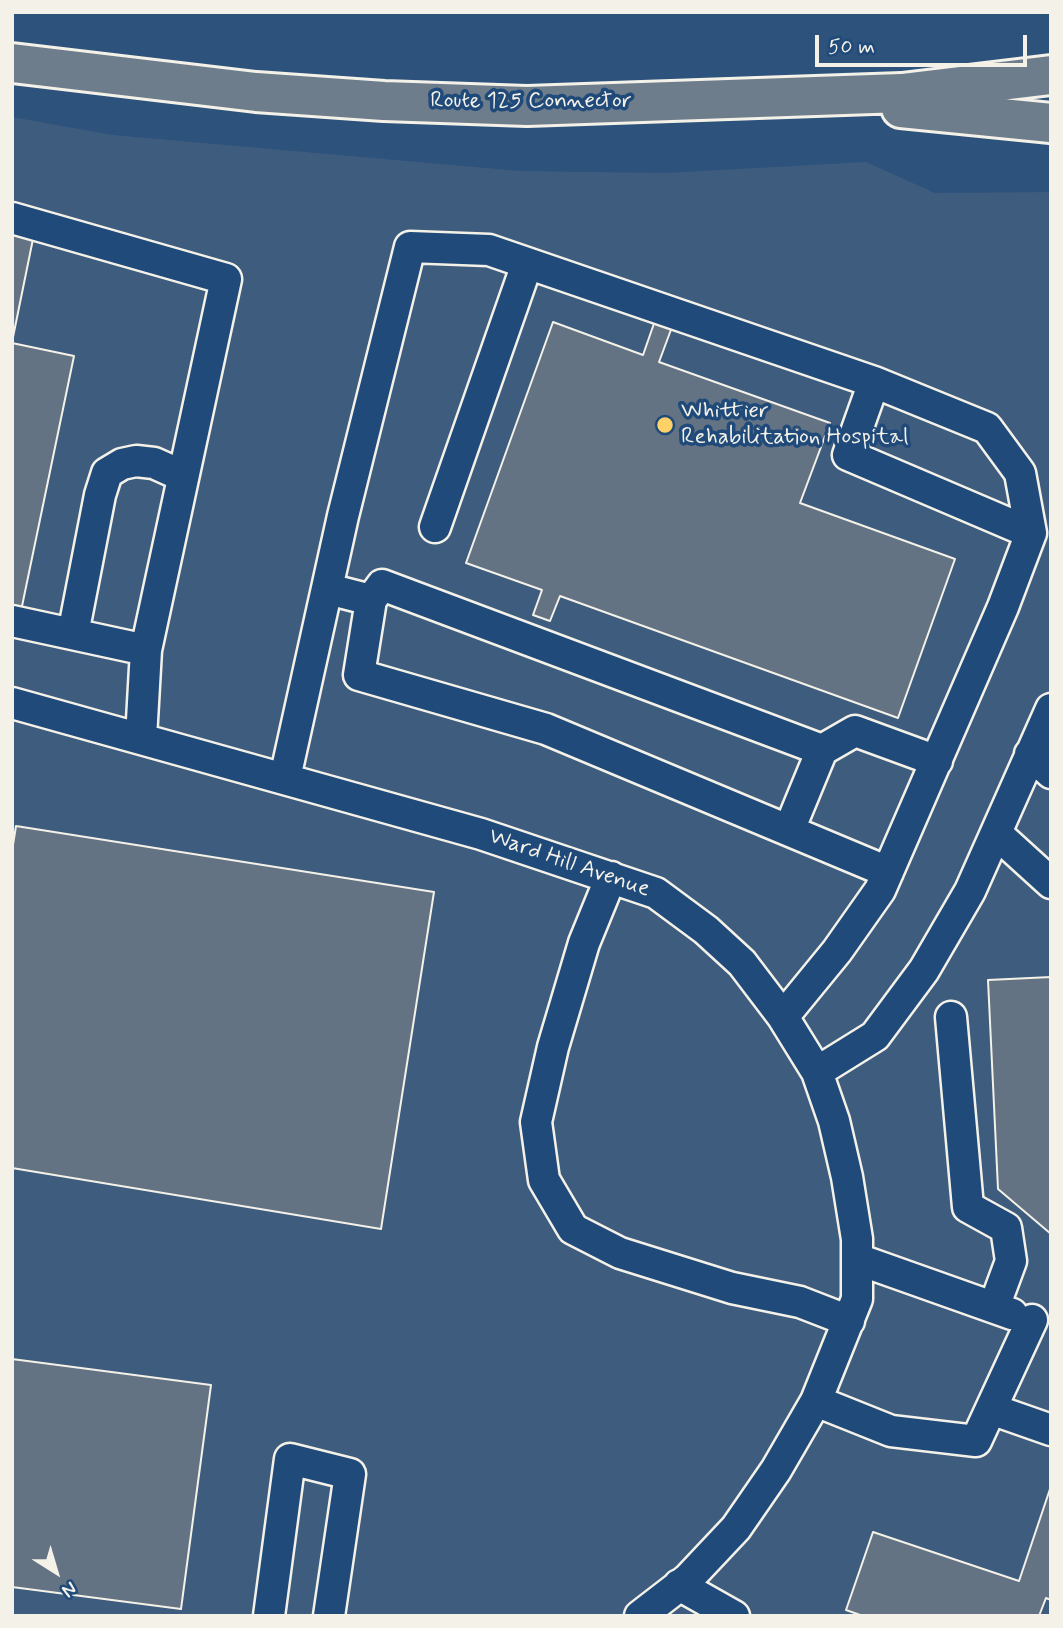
<!DOCTYPE html>
<html>
<head>
<meta charset="utf-8">
<style>
	body { margin:0 }
	#map { position:relative; width:1063px; height:1628px; overflow:hidden; background:#2d527c; font-family:Mynerve,sans-serif }
	canvas { display:block }
	.frame { position:absolute; inset:0; border:14px solid #f4f1e8; pointer-events:none }
	.north { position:absolute; left:21px; top:1537px; width:70px; height:70px; -webkit-text-stroke:5px #1f4a7a; paint-order:stroke; rotate:143deg; font-size:19px; font-weight:700; line-height:28px; text-align:center; color:#f4f1e8 }
	.north::after { content:''; display:block; margin:auto; width:24px; height:32px; background:#f4f1e8; clip-path:polygon(50% 0,100% 100%,50% 72%,0 100%) }
	.scale { position:absolute; left:815px; top:35px; width:212px; height:32px; box-sizing:border-box; border:4px solid #f4f1e8; border-top:0; padding-left:9px; font-size:21px; line-height:24px; white-space:nowrap; color:#f4f1e8; -webkit-text-stroke:5px #1f4a7a; paint-order:stroke }
</style>
</head>
<body>
<div id="map">
<canvas width="1063" height="1628"></canvas>
<div class="frame"></div>
<div class="north">N</div>
<div class="scale">50 m</div>
</div>
<script>
const ctx = document.querySelector('canvas').getContext('2d');
ctx.lineJoin = 'round';
function fillPath(path, color) {
  ctx.fillStyle = color;
  ctx.fill(path, 'evenodd');
}
function poly(rows) {
  const path = new Path2D();
  for (const r of rows) {
    path.moveTo(r[0], r[1]);
    for (let i = 2; i < r.length; i += 2) path.lineTo(r[i], r[i + 1]);
  }
  return path;
}
function trace(path, color, width, dash) {
  ctx.strokeStyle = color;
  ctx.lineWidth = width;
  ctx.lineCap = dash ? 'butt' : 'round';
  ctx.setLineDash(dash || []);
  ctx.stroke(path);
}
function write(font, color, halo, rows, align = 'center') {
  ctx.font = font + ' Mynerve,sans-serif';
  ctx.lineWidth = 7;
  ctx.setLineDash([]);
  ctx.textBaseline = 'middle';
  ctx.strokeStyle = halo;
  ctx.fillStyle = color;
  for (const [text, x, y, turn = 0] of rows) {
    ctx.save();
    ctx.translate(x, y);
    ctx.rotate((+turn || 0) * Math.PI / 180);
    ctx.textAlign = isNaN(turn) ? turn : align;
    if (halo) ctx.strokeText(text, 0, 0);
    ctx.fillText(text, 0, 0);
    ctx.restore();
  }
}
fillPath(poly([
	[12,117,113,135,520,171,666,173,866,162,935,193,1051,192,1051,1616,12,1616]
]), '#3e5c7e');
const building = poly([
	[12,235,33,239,12,342,12,235],
	[658,312,675,319,659,362,830,423,800,503,955,559,898,718,560,596,550,621,533,615,542,590,466,563,553,322,643,355,658,312],
	[12,343,74,356,21,611,12,610,12,343],
	[16,826,434,892,381,1229,12,1168,12,851,16,826],
	[1051,977,1051,1234,998,1189,988,980,1051,977],
	[12,1359,211,1385,181,1609,12,1587,12,1359],
	[1051,1486,1051,1600,1046,1598,1039,1616,863,1616,846,1610,873,1532,1019,1581,1051,1486]
]);
fillPath(building, '#647383');
trace(building, '#f4f1e8', 2);
const minor = poly([
	[12,218,226,279,146,650,141,738],
	[435,527,527,264],
	[328,589,371,600,359,675,546,729,888,872],
	[371,600,382,585,822,750,855,731,937,761],
	[12,621,146,650],
	[73,634,100,495,107,473,122,464,136,461,154,463,183,476],
	[12,703,481,834,656,893,706,930,742,963,783,1017,817,1072,834,1121,847,1177,857,1239,857,1299,816,1401,776,1470,736,1528,688,1579,640,1616],
	[1030,754,1051,773],
	[285,778,343,516,410,247,489,250,874,382,987,428,1020,473,1031,533],
	[789,830,822,750],
	[996,833,1051,883],
	[611,877,584,943,553,1047,536,1122,544,1180,573,1229,620,1253,732,1288,800,1302,849,1321],
	[783,1017,837,951,880,890,1003,607,1031,533,848,455,874,382],
	[951,1017,968,1207,1006,1228,1011,1261,994,1307],
	[817,1072,875,1036,924,970,970,891,1051,709],
	[857,1259,1012,1314],
	[816,1401,891,1431,976,1441,1032,1320],
	[991,1409,1051,1430],
	[679,1585,734,1616],
	[269,1616,290,1459,350,1474,329,1616]
]);
const highway = poly([
	[12,63,256,92,384,101,527,106,902,93,1051,75],
	[901,108,1051,123]
]);
trace(minor, '#f4f1e8', 35);
trace(highway, '#f4f1e8', 44);
trace(minor, '#1f4a7a', 30);
trace(highway, '#6d7d8c', 38);
for (const [x, y, r, color] of [
	[665,425,9,"#ffd166"]
]) {
  const dot = new Path2D();
  dot.arc(x, y, r, 0, 2 * Math.PI);
  ctx.fillStyle = color;
  ctx.fill(dot);
  trace(dot, '#1f4a7a', 2.5);
}
write('23px', '#f4f1e8', '#1f4a7a', [
	["Route 125 Connector",531,102],
	["Ward Hill Avenue",569,864,19]
]);
write('23px', '#f4f1e8', '#1f4a7a', [
	["Whittier",681,412],
	["Rehabilitation Hospital",681,438]
], 'left');
</script>
</body>
</html>
